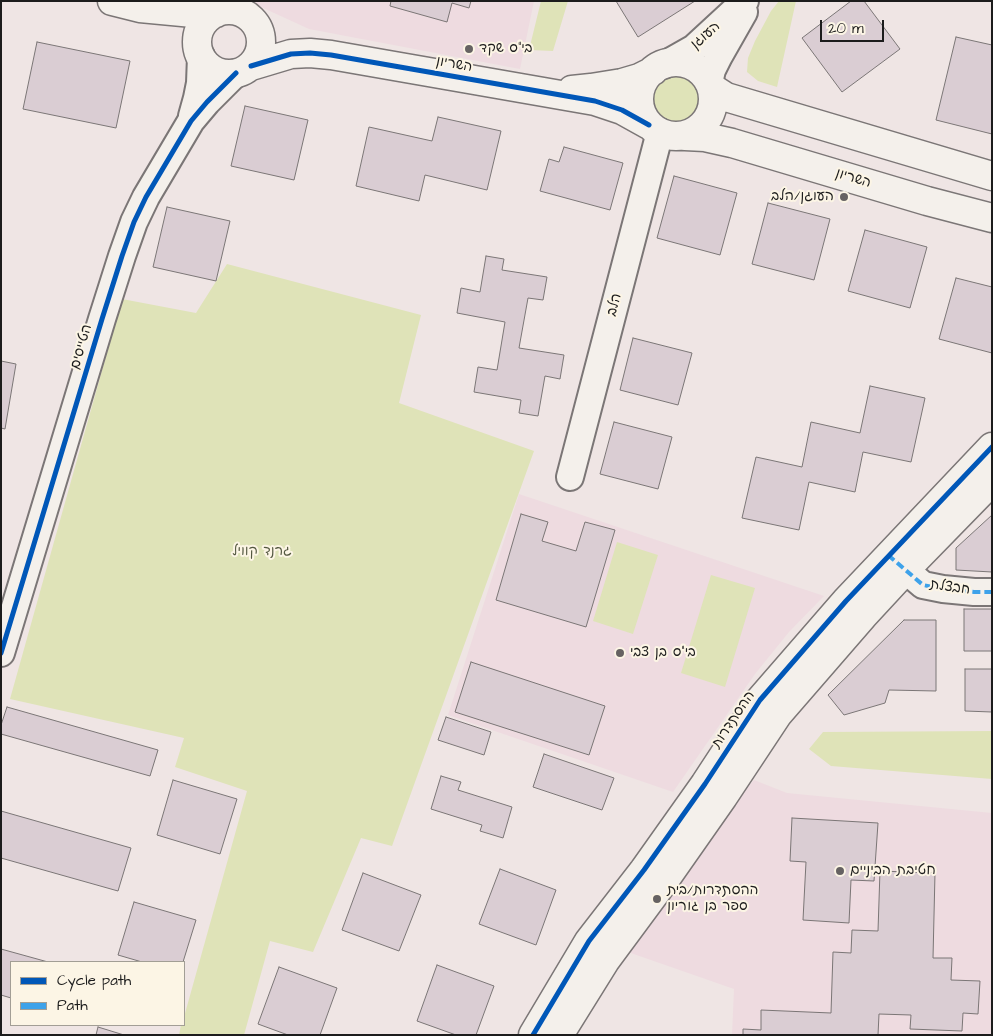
<!DOCTYPE html>
<html>
<head>
<meta charset="utf-8">
<style>
	body { margin:0 }
	#map { position:relative; width:993px; height:1036px; overflow:hidden; background:#efe5e4; font-family:"Architects Daughter",sans-serif }
	canvas { display:block }
	.frame { position:absolute; inset:0; border:2px solid #1c1c1c; pointer-events:none }
	.legend { position:absolute; left:10px; top:961px; width:175px; height:65px; box-sizing:border-box; background:#fcf5e5; border:1px solid #a29e95; margin:0; padding:6px 9px; list-style:none; font-size:15px; color:#1c1c1c }
	.legend li { display:flex; align-items:center; gap:10px; height:25px }
	.legend b { width:25px; border:1px solid #a29e95 }
	.scale { position:absolute; left:820px; top:20px; width:64px; height:22px; box-sizing:border-box; border:2px solid #1c1c1c; border-top:0; padding-left:6px; font-size:15px; line-height:18px; white-space:nowrap; color:#1c1c1c; -webkit-text-stroke:4px #fcf5e5; paint-order:stroke }
</style>
</head>
<body>
<div id="map">
<canvas width="993" height="1036"></canvas>
<div class="frame"></div>
<ul class="legend">
<li><b style="height:6px;background:#0057b8"></b>Cycle path</li>
<li><b style="height:6px;background:#3da2ea"></b>Path</li>
</ul>
<div class="scale">20 m</div>
</div>
<script>
const ctx = document.querySelector('canvas').getContext('2d');
ctx.lineJoin = 'round';
function fillPath(path, color) {
  ctx.fillStyle = color;
  ctx.fill(path, 'evenodd');
}
function poly(rows) {
  const path = new Path2D();
  for (const r of rows) {
    if (r.length === 3) {
      path.moveTo(r[0] + r[2], r[1]);
      path.arc(r[0], r[1], r[2], 0, 2 * Math.PI);
      continue;
    }
    path.moveTo(r[0], r[1]);
    for (let i = 2; i < r.length; i += 2) path.lineTo(r[i], r[i + 1]);
  }
  return path;
}
function trace(path, color, width, dash) {
  ctx.strokeStyle = color;
  ctx.lineWidth = width;
  ctx.lineCap = dash ? 'butt' : 'round';
  ctx.setLineDash(dash || []);
  ctx.stroke(path);
}
function write(font, color, halo, rows, align = 'center') {
  ctx.font = font + ' "Architects Daughter","Playpen Sans Hebrew",sans-serif';
  ctx.lineWidth = 4;
  ctx.setLineDash([]);
  ctx.textBaseline = 'middle';
  ctx.strokeStyle = halo;
  ctx.fillStyle = color;
  for (const [text, x, y, turn = 0] of rows) {
    ctx.save();
    ctx.translate(x, y);
    ctx.rotate((+turn || 0) * Math.PI / 180);
    ctx.textAlign = isNaN(turn) ? turn : align;
    if (halo) ctx.strokeText(text, 0, 0);
    ctx.fillText(text, 0, 0);
    ctx.restore();
  }
}
fillPath(poly([
	[248,1,534,1,520,69,309,29],
	[519,494,824,596,789,632,755,674,673,792,448,715],
	[754,780,787,793,992,813,992,1035,732,1035,734,989,625,951,736,799]
]), '#eedbe0');
fillPath(poly([
	[541,1,568,1,553,51,529,50],
	[779,1,796,1,777,87,758,81,747,72,748,58,755,41,771,11],
	[676,99,26],
	[227,264,421,315,399,403,534,451,392,846,361,838,313,952,270,941,244,1035,179,1035,181,1025,184,1025,184,1017,247,791,175,767,184,738,10,699,122,299,196,313],
	[617,542,658,555,633,634,593,621],
	[711,575,755,588,725,687,681,673],
	[992,731,992,779,831,766,809,749,823,732]
]), '#dfe3b8');
const building = poly([
	[391,1,471,1,469,8,452,3,447,22,390,6,391,1],
	[616,1,695,1,638,37,616,1],
	[851,1,864,1,900,49,842,92,802,38,851,1],
	[956,37,992,45,992,134,936,120,956,37],
	[37,42,130,61,116,128,23,109,37,42],
	[245,106,308,120,294,180,231,166,245,106],
	[438,117,501,131,487,190,425,175,419,201,356,186,369,127,432,141,438,117],
	[564,147,623,163,610,210,540,191,549,159,559,162,564,147],
	[674,176,737,193,720,255,657,238,674,176],
	[768,203,830,219,814,280,752,264,768,203],
	[167,207,230,221,216,281,153,267,167,207],
	[865,230,927,247,910,308,848,291,865,230],
	[486,256,504,259,502,270,547,277,543,300,528,298,519,348,564,355,560,379,545,376,538,416,519,413,521,400,474,392,478,367,497,370,505,322,457,313,461,288,480,292,486,256],
	[956,278,992,287,992,353,939,339,956,278],
	[633,338,692,353,678,405,620,390,633,338],
	[1,361,16,364,5,429,1,428,1,361],
	[870,386,925,398,911,462,863,452,855,492,809,482,799,530,742,518,756,457,802,467,811,422,860,433,870,386],
	[614,422,672,437,658,489,600,474,614,422],
	[521,514,548,522,542,541,576,551,585,522,615,530,586,627,496,600,521,514],
	[992,515,992,572,956,570,956,548,992,515],
	[964,609,992,609,992,651,964,651,964,609],
	[904,620,936,620,936,691,889,690,885,703,844,715,828,695,904,620],
	[471,662,605,706,589,755,455,712,471,662],
	[965,669,992,669,992,712,965,711,965,669],
	[7,707,158,750,150,776,1,734,1,725,7,707],
	[446,717,491,732,484,755,438,740,446,717],
	[544,754,614,778,602,810,533,787,544,754],
	[441,776,461,782,458,790,512,807,503,838,480,831,482,825,431,809,441,776],
	[173,780,237,799,220,854,157,835,173,780],
	[1,811,131,848,118,891,1,858,1,811],
	[792,818,878,823,874,881,851,880,849,923,803,920,806,862,790,861,792,818],
	[500,869,556,890,536,945,479,924,500,869],
	[880,871,935,873,933,958,952,958,951,980,980,981,978,1014,963,1013,962,1031,910,1029,911,1015,879,1014,878,1035,743,1035,743,1029,761,1030,761,1010,831,1013,833,952,851,953,852,930,878,931,880,871],
	[363,873,421,895,399,951,342,930,363,873],
	[134,902,196,920,183,962,142,962,118,955,134,902],
	[1,949,48,962,11,962,11,998,1,995,1,949],
	[437,965,494,986,476,1035,456,1035,417,1021,437,965],
	[279,967,337,988,320,1035,288,1035,258,1024,279,967],
	[98,1027,124,1035,96,1035,98,1027]
]);
fillPath(building, '#dacdd3');
trace(building, '#7b7676', 1);
const minor = poly([
	[664,65,694,48,745,1],
	[709,83,712,70,719,56,744,12],
	[192,116,197,98,200,83,201,56],
	[570,477,660,132],
	[889,556,923,585,943,589,974,592,992,592],
	[1,653,102,319,122,256,134,222,146,197,191,121,207,102,236,73]
]);
const tertiary = poly([
	[112,1,140,8,193,13,216,13],
	[229,42,32],
	[676,99,37],
	[251,66,291,54,310,53,331,55,595,101,622,110,649,125],
	[712,88,726,97,992,176],
	[572,90,591,88,622,83,639,78,653,71],
	[685,136,705,137,732,143,927,201,992,218],
	[533,1035,589,941,644,870,705,784,760,700,846,601,992,447],
	[559,1035,605,961,662,884,723,797,778,714,863,616,913,562,992,481]
]);
trace(minor, '#7b7676', 30);
trace(tertiary, '#7b7676', 31);
trace(minor, '#f4f0eb', 26);
trace(tertiary, '#f4f0eb', 28);
trace(poly([
	[888,555,923,585,943,589,974,592,992,592]
]), '#3da2ea', 4, [8, 4]);
trace(poly([
	[251,66,291,54,310,53,331,55,595,101,622,110,649,125],
	[1,653,102,319,122,256,134,222,146,197,191,121,207,102,236,73],
	[533,1035,589,941,644,870,705,784,760,700,846,601,992,447]
]), '#0057b8', 5);
for (const [x, y, r, color] of [
	[469,49,5,"#666262"],
	[844,197,5,"#666262"],
	[620,653,5,"#666262"],
	[840,871,5,"#666262"],
	[657,899,5,"#666262"]
]) {
  const dot = new Path2D();
  dot.arc(x, y, r, 0, 2 * Math.PI);
  ctx.fillStyle = color;
  ctx.fill(dot);
  trace(dot, '#fcf5e5', 2);
}
write('14px', '#1c1c1c', '#fcf5e5', [
	["העוגן",706,36,-41],
	["השריון",454,65,10],
	["השריון",853,179,17],
	["הלב",615,305,-75],
	["הטייסים",82,347,-74],
	["חבצלת",950,588,8],
	["ההסתדרות",734,720,-56]
]);
write('14px', '#1c1c1c', '#fcf5e5', [
	["בי\"ס שקד",479,49],
	["העוגן/הלב",834,197,"right"],
	["בי\"ס בן צבי",630,653],
	["חטיבת הביניים",850,871],
	["ההסתדרות/בית",667,891],
	["ספר בן גוריון",667,907]
], 'left');
write('14px', '#535740', '#fcf5e5', [
	["גרנד קוויל",262,552]
]);
</script>
</body>
</html>
